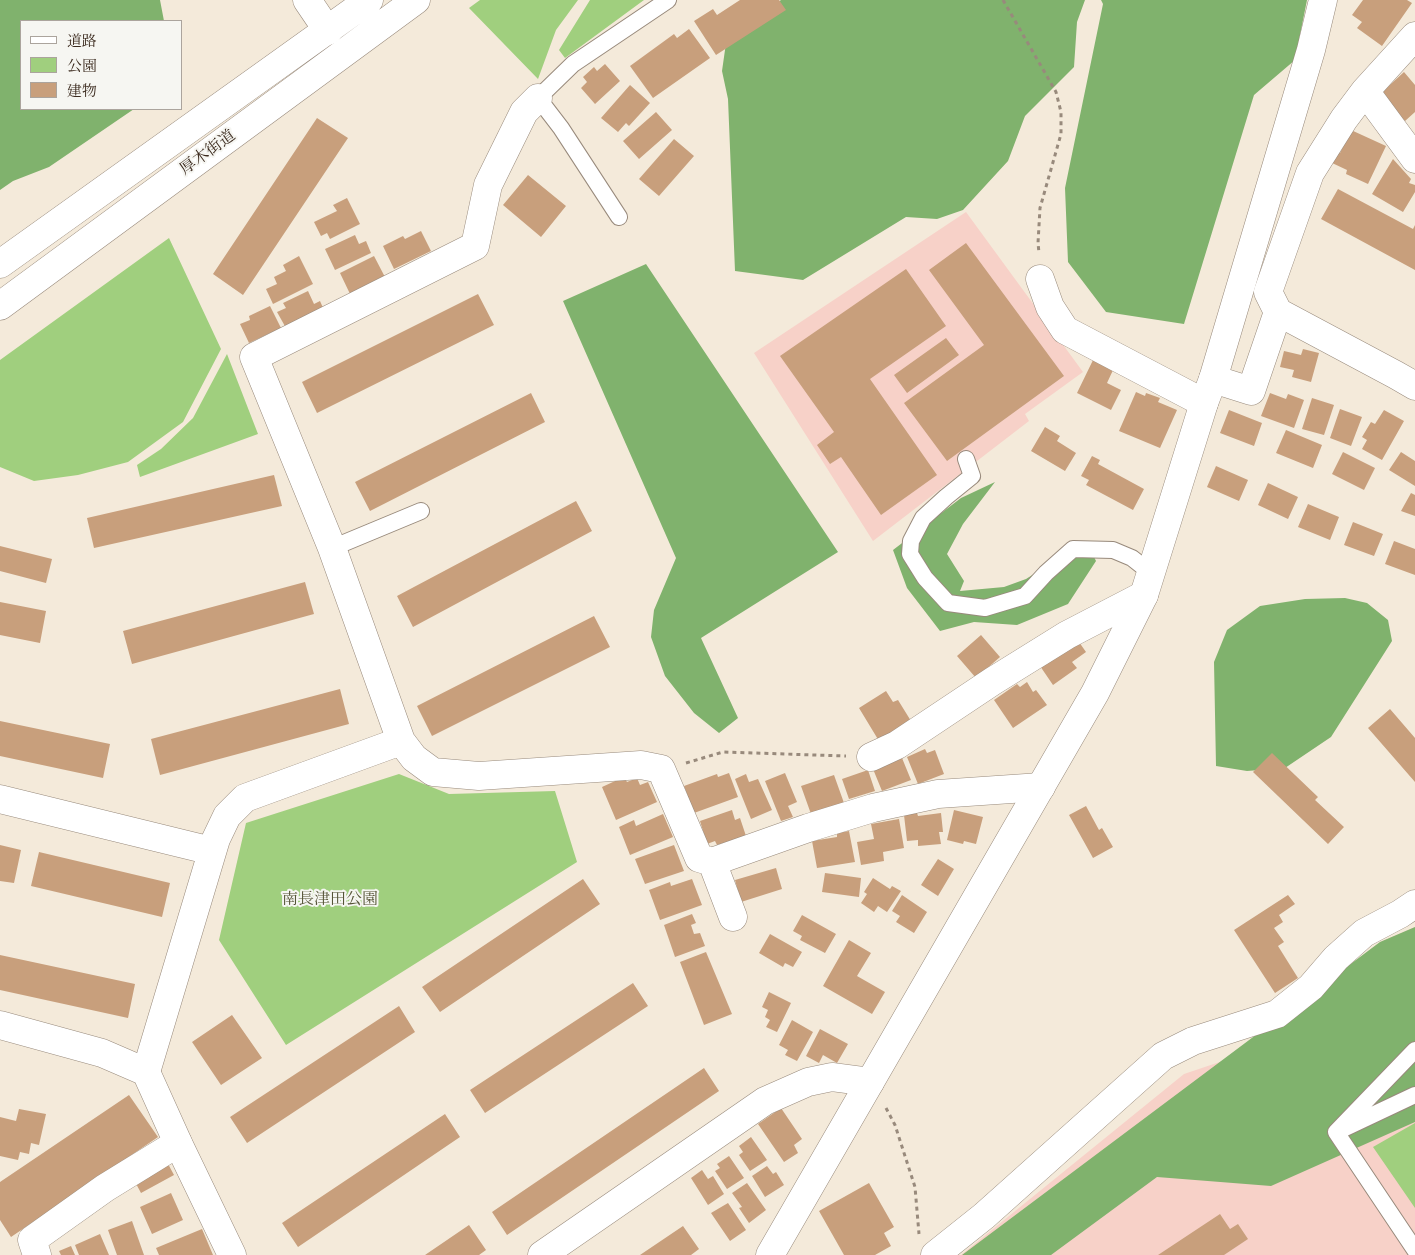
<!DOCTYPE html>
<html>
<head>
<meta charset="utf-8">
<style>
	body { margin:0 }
	#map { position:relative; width:1415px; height:1255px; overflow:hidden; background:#f4eada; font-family:"IM FELL French Canon","Noto Serif JP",serif }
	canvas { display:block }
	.legend { position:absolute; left:20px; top:20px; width:162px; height:90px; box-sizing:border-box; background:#f6f6f2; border:1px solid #aba49d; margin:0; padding:6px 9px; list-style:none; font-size:15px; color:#3b2a1e }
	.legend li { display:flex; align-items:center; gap:10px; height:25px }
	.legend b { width:25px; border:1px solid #aba49d }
</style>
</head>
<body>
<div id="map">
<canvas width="1415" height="1255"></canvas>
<ul class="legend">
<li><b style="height:6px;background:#fff"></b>道路</li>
<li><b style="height:14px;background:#a0cf7e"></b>公園</li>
<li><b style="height:14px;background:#c89f7c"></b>建物</li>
</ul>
</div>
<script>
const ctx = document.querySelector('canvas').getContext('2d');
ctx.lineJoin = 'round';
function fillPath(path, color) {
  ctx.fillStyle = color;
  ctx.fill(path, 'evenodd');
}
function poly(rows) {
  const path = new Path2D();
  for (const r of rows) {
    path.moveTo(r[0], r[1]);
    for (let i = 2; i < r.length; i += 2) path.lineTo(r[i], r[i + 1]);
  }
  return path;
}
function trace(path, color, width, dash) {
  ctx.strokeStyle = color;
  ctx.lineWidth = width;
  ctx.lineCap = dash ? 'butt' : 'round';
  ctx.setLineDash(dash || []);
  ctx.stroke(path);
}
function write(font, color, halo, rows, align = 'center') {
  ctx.font = font + ' "IM FELL French Canon","Noto Serif JP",serif';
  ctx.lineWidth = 4;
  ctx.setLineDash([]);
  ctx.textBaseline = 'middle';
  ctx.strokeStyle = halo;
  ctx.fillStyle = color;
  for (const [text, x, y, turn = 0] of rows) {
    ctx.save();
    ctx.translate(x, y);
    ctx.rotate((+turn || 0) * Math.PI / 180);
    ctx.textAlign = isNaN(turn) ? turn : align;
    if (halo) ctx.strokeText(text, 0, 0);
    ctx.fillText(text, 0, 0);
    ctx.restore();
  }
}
fillPath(poly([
	[966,212,1083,372,1025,414,1029,421,873,541,754,353],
	[1415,927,1415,1255,961,1255,1184,1074,1300,1035,1380,942]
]), '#f7d1c8');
fillPath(poly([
	[480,0,578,0,556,30,538,79,469,8],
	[590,0,644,0,565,58,559,50],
	[169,238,221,349,183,422,128,462,78,475,34,481,0,467,0,360],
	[227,354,258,434,140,477,137,465,161,449,193,418],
	[399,774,449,794,555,791,577,862,286,1045,219,940,246,823],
	[1415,1123,1415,1208,1373,1147]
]), '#a0cf7e');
fillPath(poly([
	[0,0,160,0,164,21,21,21,21,109,134,109,49,167,13,181,0,190],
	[781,0,1085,0,1077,22,1074,67,1025,116,1008,161,963,210,937,219,906,217,803,280,735,271,728,99,722,71,726,43],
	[1101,0,1307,0,1295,60,1254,95,1184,324,1106,312,1068,262,1065,188,1103,4],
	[646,264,838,552,701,638,738,718,719,733,694,713,665,676,651,637,654,610,676,558,563,301],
	[995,482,963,524,947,554,964,581,960,591,1004,587,1026,579,1086,541,1096,561,1068,604,1017,625,974,622,940,631,907,588,893,550,961,498],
	[1345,598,1367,603,1388,620,1392,641,1331,737,1285,768,1247,771,1216,766,1214,662,1227,630,1260,606,1305,599],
	[1415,927,1415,1122,1271,1186,1157,1177,1051,1255,962,1255,1380,942]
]), '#80b26d');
fillPath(poly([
	[740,0,779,0,786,10,716,55,694,21,713,9,717,15],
	[1363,0,1407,0,1412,3,1382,46,1357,28,1362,22,1352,15],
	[689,29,710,58,653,98,630,66,674,34,677,38],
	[605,64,620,81,595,104,581,88,587,82,583,77,594,67,597,71],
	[1404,72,1415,85,1415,112,1405,121,1380,94],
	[630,85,650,103,629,126,626,123,618,132,601,118],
	[656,112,672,130,639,159,623,141],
	[317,118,348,138,243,295,213,274],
	[1351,130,1386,146,1368,184,1346,174,1347,170,1330,162,1335,151,1340,153],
	[674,139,694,156,659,196,639,179],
	[1393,159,1411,179,1409,183,1415,185,1415,192,1403,212,1372,194],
	[528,175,566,206,541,237,503,205],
	[1338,189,1413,229,1415,225,1415,270,1321,219],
	[347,198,360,224,330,239,327,233,321,236,314,222,337,211,333,205],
	[421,231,431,251,394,269,383,246,403,236,405,239],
	[355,235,359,244,366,241,371,253,335,270,325,249],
	[966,243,1064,376,947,461,904,403,984,345,929,270],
	[299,256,313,284,273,304,266,289,277,284,274,277,286,271,283,265],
	[374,256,386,279,351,296,340,273],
	[906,269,946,326,870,379,937,475,881,515,841,457,830,464,817,445,834,432,780,356],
	[308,291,314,304,320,301,324,310,286,328,277,312,286,308,283,303],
	[478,294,494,325,317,413,302,382],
	[270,306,281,328,249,343,240,324,250,320,249,316],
	[946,338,959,355,907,393,894,375],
	[1303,349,1319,353,1311,382,1292,377,1294,370,1280,367,1284,351,1301,355],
	[1094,358,1114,368,1107,383,1121,390,1111,410,1077,393],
	[1136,392,1145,396,1146,393,1160,398,1158,402,1177,410,1160,448,1119,431],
	[531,393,545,422,370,511,355,482],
	[1270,393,1286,399,1288,394,1304,400,1294,428,1261,416],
	[1312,398,1334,405,1324,435,1302,429],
	[1340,409,1362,417,1351,446,1330,438],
	[1229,410,1262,423,1254,446,1220,433],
	[1384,410,1404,421,1382,460,1362,449,1367,440,1362,437,1371,422,1375,424],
	[1045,427,1060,436,1057,441,1076,453,1065,471,1031,451],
	[1286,430,1322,445,1313,468,1276,453],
	[1343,452,1375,468,1364,490,1332,474],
	[1401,452,1415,461,1415,486,1389,470],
	[1092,456,1100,460,1098,464,1144,489,1133,510,1086,485,1089,480,1081,476],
	[1216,466,1248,480,1239,501,1207,487],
	[274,475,282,506,94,548,87,518],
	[1268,483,1298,497,1288,519,1258,505],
	[1411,493,1415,495,1415,516,1401,511],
	[576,501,592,531,413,627,397,596],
	[1308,504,1339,517,1330,540,1298,527],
	[1353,522,1383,534,1374,556,1344,545],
	[1394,541,1415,549,1415,575,1385,564],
	[0,546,52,559,46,583,0,571],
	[305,582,314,614,132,664,123,631],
	[0,602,46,611,40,643,0,635],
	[594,616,610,647,432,736,417,706],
	[981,635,1000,657,976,678,957,656],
	[1079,642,1086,652,1072,662,1077,668,1053,685,1040,666],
	[1027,682,1033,692,1036,690,1047,705,1013,728,994,700,1017,684,1020,687],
	[340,689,349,724,160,775,151,739],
	[886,691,893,702,898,700,911,721,879,741,859,708],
	[1390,709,1415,738,1415,782,1368,728],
	[0,721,110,744,103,778,0,756],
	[925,749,927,753,935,750,944,774,918,784,907,757],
	[1272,753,1318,797,1315,800,1344,827,1328,844,1253,772],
	[902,758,911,780,882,791,873,769],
	[868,770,875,791,849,799,842,779],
	[729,773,738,797,694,813,684,786,717,774,718,777],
	[785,773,797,802,788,806,793,817,781,821,765,781],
	[746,774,749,782,758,779,772,810,751,819,735,779],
	[834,775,844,803,811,814,801,786],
	[624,777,627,782,637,778,640,785,648,782,657,802,616,820,602,787],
	[1086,806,1099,830,1102,828,1113,847,1093,858,1069,815],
	[732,810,735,820,740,818,746,836,717,845,715,841,707,844,700,821],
	[954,810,983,817,976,844,964,841,963,844,947,840],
	[917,813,918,816,941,813,943,832,939,832,941,844,918,846,918,840,907,841,904,815],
	[663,814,673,837,630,855,619,827,634,820,636,826],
	[899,819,904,848,883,852,884,861,861,865,857,842,874,839,871,824],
	[849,831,855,862,817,868,812,841,837,837,837,833],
	[0,845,21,850,14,883,0,881],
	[674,845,684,871,645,884,635,859],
	[39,852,170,883,162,917,31,886],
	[938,859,954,869,938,896,921,885],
	[776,868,782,889,741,902,735,880],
	[825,873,861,878,859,897,822,892],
	[873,878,890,889,892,886,901,891,887,912,878,906,874,912,861,903,867,894,864,892],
	[583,879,600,904,440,1012,422,987],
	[692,879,702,905,660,920,649,890,670,882,671,886],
	[902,895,927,912,914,933,896,922,900,916,892,911],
	[1288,895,1295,904,1279,915,1283,922,1274,928,1284,942,1278,946,1298,978,1275,993,1234,930],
	[692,914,696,923,691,925,694,934,700,933,705,946,675,957,664,925],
	[802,915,836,934,825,953,800,940,802,936,793,931],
	[770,934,802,952,793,967,785,963,783,967,759,953],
	[849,940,871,953,857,976,885,992,872,1014,823,986],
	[706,952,732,1014,704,1025,680,962],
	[0,955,135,984,128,1018,0,990],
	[633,983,648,1006,485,1113,470,1090],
	[769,992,791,1003,777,1032,766,1027,770,1020,765,1017,768,1010,762,1007],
	[399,1006,415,1032,247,1143,230,1117],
	[232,1015,262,1058,221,1085,192,1042],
	[792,1020,813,1032,797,1061,785,1055,788,1050,779,1045],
	[820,1029,848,1044,837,1063,823,1055,819,1063,806,1056],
	[704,1068,719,1091,507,1235,492,1212],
	[129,1095,158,1137,11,1237,0,1220,0,1182],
	[781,1108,802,1139,794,1145,798,1153,784,1162,758,1124],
	[19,1109,46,1114,39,1145,31,1143,29,1154,20,1152,18,1160,0,1156,0,1117,16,1121],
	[445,1114,460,1137,298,1247,282,1223],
	[751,1137,767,1160,750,1171,739,1155,743,1152,739,1146],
	[729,1156,744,1178,727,1189,715,1171,720,1168,717,1164],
	[167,1162,174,1175,141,1193,134,1180],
	[767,1166,773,1174,776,1172,784,1185,765,1197,752,1176],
	[702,1170,708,1179,713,1176,724,1194,708,1205,691,1178],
	[747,1183,766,1210,749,1223,739,1208,742,1207,732,1193],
	[869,1183,894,1227,884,1233,891,1246,875,1255,844,1255,819,1211],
	[171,1193,183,1220,152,1234,140,1207],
	[728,1203,746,1230,730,1241,711,1213],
	[1220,1214,1230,1229,1238,1224,1248,1239,1224,1255,1158,1255],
	[132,1221,144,1255,117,1255,108,1230],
	[469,1225,486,1250,479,1255,425,1255],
	[683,1226,699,1249,691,1255,640,1255],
	[202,1229,213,1255,159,1255,156,1248],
	[100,1234,109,1255,79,1255,75,1245],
	[71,1246,75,1255,61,1255,59,1251]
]), '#c89f7c');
const lane = poly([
	[619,217,561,128,538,98,573,64,668,0],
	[966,459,972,476,946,497,923,518,911,541,910,554,925,578,948,603,985,608,1025,596,1046,573,1073,549,1113,550,1132,558,1151,573],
	[332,548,421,511],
	[1415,1050,1336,1132,1415,1250],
	[1345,1128,1415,1095]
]);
const street = poly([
	[307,0,328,31],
	[1365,91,1415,159],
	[538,98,524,112,488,185,475,246,254,357,332,548,401,741,414,758,433,772,479,776,641,765,661,769,699,858,712,862,808,828,873,808,938,794,1041,787],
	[1040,279,1050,307,1065,330,1204,403],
	[1278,312,1268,292,1310,173,1344,119,1365,91,1415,36],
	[1213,379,1251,391,1278,312,1396,375,1415,386],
	[871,757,897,745,993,681,1067,635,1144,595],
	[0,799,212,851],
	[712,862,733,917],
	[146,1072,216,839,227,816,245,798,401,741],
	[37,1255,32,1240,105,1188,178,1143],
	[542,1255,765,1101,808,1082,832,1077,870,1082],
	[935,1255,984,1216,1163,1056,1193,1041,1277,1014,1311,987,1336,958,1364,933,1400,914,1415,904]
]);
const secondary = poly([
	[0,1025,102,1053,146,1072,178,1143,232,1255],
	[770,1255,1095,693,1144,595,1204,403,1213,379,1311,50,1323,0]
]);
const highway = poly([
	[0,264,369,0],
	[0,306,416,0]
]);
trace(lane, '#988a7c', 18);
trace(street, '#988a7c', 29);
trace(secondary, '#988a7c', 29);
trace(highway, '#988a7c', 29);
trace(poly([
	[1003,0,1056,92,1061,112,1061,134,1040,208,1038,243,1039,253],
	[686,763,723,752,846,756],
	[886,1108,895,1125,915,1187,919,1234]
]), '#988a7c', 3, [4, 4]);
trace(lane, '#fff', 16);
trace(street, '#fff', 28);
trace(secondary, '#fff', 28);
trace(highway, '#fff', 28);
write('16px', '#3b2a1e', '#f6f6f2', [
	["厚木街道",208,153,-36]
]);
write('16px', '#545336', '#f6f6f2', [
	["南長津田公園",330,900]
]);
</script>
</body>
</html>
